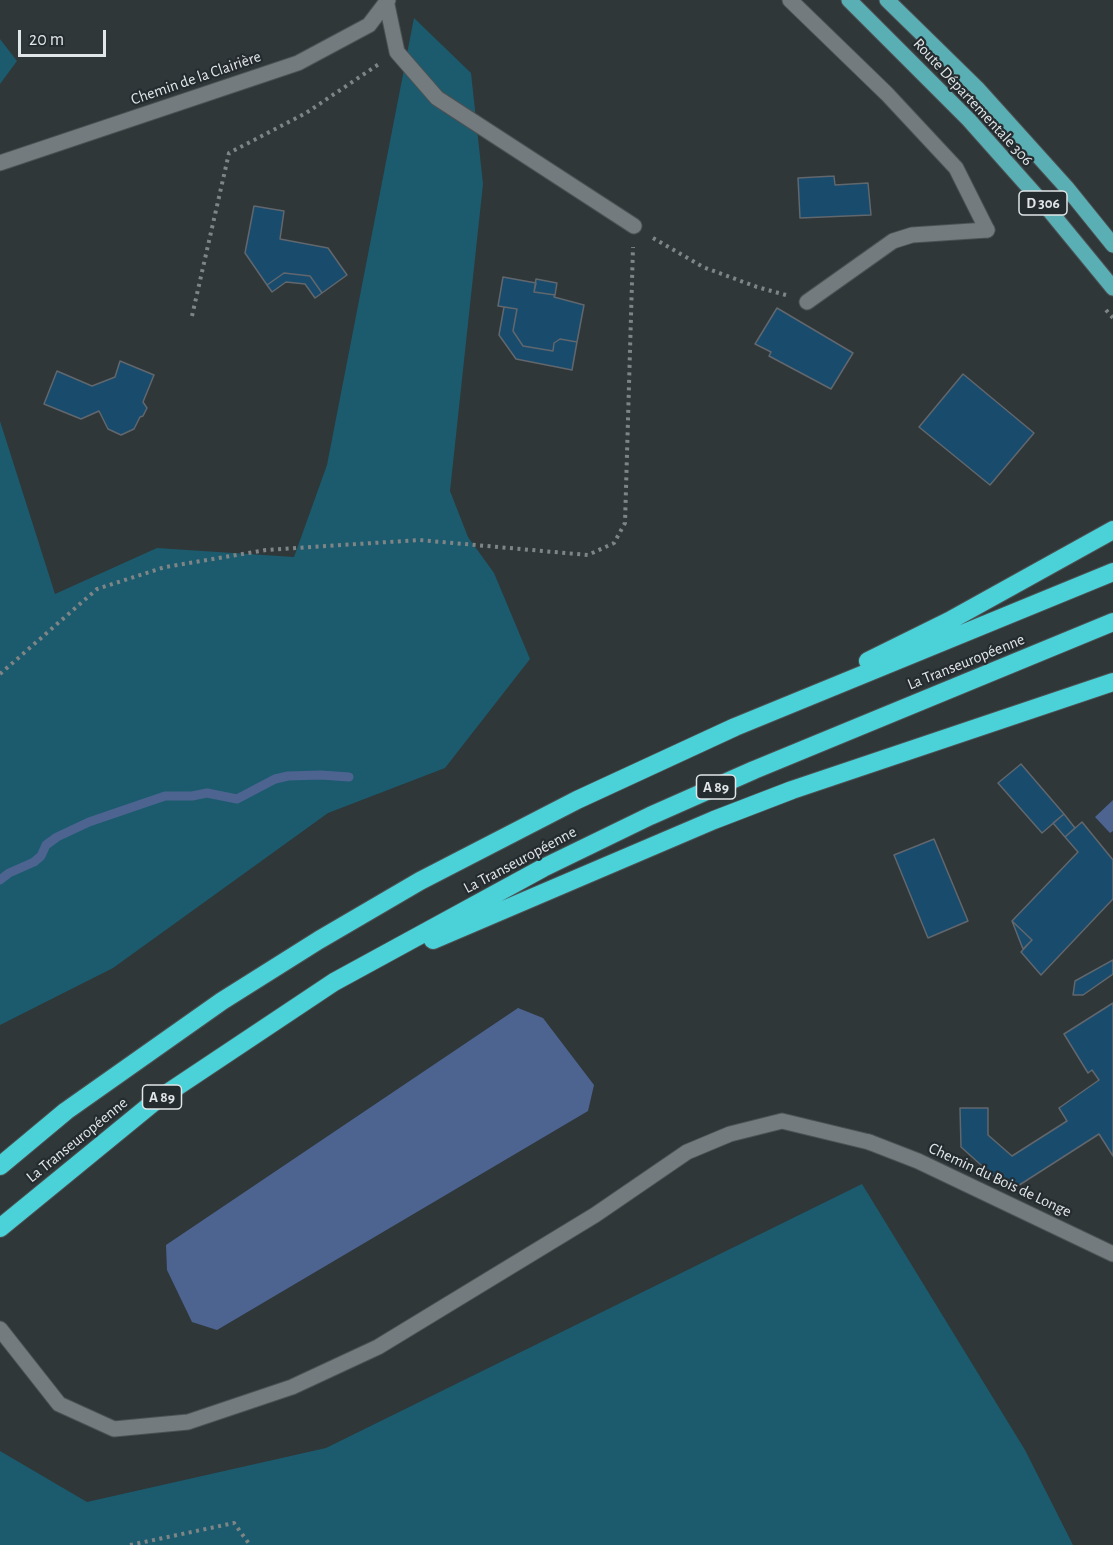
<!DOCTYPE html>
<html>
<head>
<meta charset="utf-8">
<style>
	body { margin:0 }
	#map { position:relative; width:1113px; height:1545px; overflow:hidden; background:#2f3739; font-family:"Alegreya Sans",sans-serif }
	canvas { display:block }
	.scale { position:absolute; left:18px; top:30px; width:88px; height:27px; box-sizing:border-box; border:3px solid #e1e6e8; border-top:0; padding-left:8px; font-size:18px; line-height:21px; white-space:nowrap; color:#e1e6e8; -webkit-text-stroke:4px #252c2f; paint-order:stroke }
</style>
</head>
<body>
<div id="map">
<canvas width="1113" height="1545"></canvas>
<div class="scale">20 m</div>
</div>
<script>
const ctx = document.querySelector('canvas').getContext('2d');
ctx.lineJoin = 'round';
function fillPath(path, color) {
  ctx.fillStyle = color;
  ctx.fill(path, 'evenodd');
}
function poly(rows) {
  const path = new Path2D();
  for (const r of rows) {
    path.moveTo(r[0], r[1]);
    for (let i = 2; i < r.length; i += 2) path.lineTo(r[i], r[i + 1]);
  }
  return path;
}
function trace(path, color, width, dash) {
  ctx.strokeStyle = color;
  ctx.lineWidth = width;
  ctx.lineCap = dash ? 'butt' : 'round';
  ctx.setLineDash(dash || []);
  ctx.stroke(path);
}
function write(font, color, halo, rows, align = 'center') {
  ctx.font = font + ' "Alegreya Sans",sans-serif';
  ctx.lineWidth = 4.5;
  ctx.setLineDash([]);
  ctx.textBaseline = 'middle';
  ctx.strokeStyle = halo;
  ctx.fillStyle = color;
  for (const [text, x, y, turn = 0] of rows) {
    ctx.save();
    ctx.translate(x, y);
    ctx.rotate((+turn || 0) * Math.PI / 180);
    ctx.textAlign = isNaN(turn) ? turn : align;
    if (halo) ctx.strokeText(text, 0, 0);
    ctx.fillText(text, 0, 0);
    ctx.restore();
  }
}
fillPath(poly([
	[414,18,471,73,483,184,450,491,468,537,494,573,530,659,445,768,328,813,113,968,0,1025,0,421,55,594,157,548,294,557,327,465],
	[0,39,17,61,0,84],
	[862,1184,1025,1450,1073,1545,0,1545,0,1451,87,1502,326,1448]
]), '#1c5b6d');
fillPath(poly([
	[1113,800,1113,831,1110,833,1095,817],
	[518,1008,543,1018,594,1085,588,1111,217,1330,192,1322,167,1270,166,1245]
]), '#4d6491');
trace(poly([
	[0,880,9,873,34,862,41,856,46,845,57,837,89,822,165,796,192,796,207,793,237,799,275,779,288,776,321,775,349,777]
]), '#4d6491', 9);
const building = poly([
	[834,176,835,185,868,183,871,215,800,218,798,178,834,176],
	[254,206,284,211,280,239,328,248,347,275,322,293,310,276,284,273,267,285,245,253,254,206],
	[284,273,310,276,322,293,315,298,305,284,286,282,272,292,267,285,284,273],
	[503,277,536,283,534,292,555,295,554,297,584,305,577,342,560,339,554,343,553,351,523,346,513,331,517,309,498,306,503,277],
	[536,279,557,283,555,295,534,292,536,279],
	[504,307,517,309,513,331,523,346,553,351,554,343,560,339,577,342,572,370,516,359,499,335,504,307],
	[777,308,853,353,831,389,769,356,771,352,755,344,777,308],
	[120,361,154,375,143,402,147,408,143,416,140,417,134,429,121,435,108,429,99,411,81,419,44,404,57,371,92,386,115,377,120,361],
	[963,374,1034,433,990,485,919,427,963,374],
	[1021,764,1064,814,1042,833,998,783,1021,764],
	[1064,814,1075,828,1065,837,1053,823,1064,814],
	[1082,822,1113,860,1113,899,1041,975,1021,952,1032,940,1012,921,1078,852,1065,837,1082,822],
	[934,839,968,921,928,938,894,855,934,839],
	[1012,921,1032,940,1023,949,1012,921],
	[1113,960,1113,974,1083,995,1073,995,1075,981,1113,960],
	[1113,1003,1113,1156,1099,1134,1010,1191,961,1147,960,1108,988,1108,988,1135,1012,1156,1067,1121,1059,1108,1099,1080,1092,1070,1088,1073,1064,1034,1113,1003]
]);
fillPath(building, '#194b6d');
trace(building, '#61676d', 1.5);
const service = poly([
	[807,302,893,241,912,235,987,230],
	[0,1329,59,1404,114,1429,188,1422,292,1387,378,1347,595,1215,687,1152,730,1134,782,1121,869,1142]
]);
const minor = poly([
	[386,0,397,52,437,98,634,226],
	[790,0,887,94,956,168,987,230],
	[0,163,298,63,369,25,388,0],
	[869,1142,918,1161,1113,1254]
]);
const primary = poly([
	[849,0,969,120,1049,210,1113,288],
	[887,0,977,88,1067,188,1113,245]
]);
const motorway = poly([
	[868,661,949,621,1113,530],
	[433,940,714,820,792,790,1113,682],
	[0,1166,66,1111,222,1001,319,940,420,881,577,800,735,727,1113,572],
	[0,1228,154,1102,334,982,543,868,650,816,754,770,1113,622]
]);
trace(service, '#4c5254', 17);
trace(minor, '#4c5254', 17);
trace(primary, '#4c5254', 17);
trace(motorway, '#4c5254', 20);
trace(poly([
	[653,238,703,267,757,287,786,295],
	[1106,310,1113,318],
	[192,316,229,153,306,113,379,64],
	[0,674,97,589,165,567,266,550,419,540,588,555,614,543,625,523,633,247],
	[130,1545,234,1523,250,1545]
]), '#7f8587', 4, [3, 4.5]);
trace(service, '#737b7e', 15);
trace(minor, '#737b7e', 15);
trace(primary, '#5aafb4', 15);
trace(motorway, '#4ad2d8', 18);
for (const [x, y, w] of [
	[1043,203,48],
	[716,787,39],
	[162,1097,39]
]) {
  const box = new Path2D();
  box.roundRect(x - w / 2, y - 12, w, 24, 4.5);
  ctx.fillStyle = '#252c2f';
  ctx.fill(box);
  trace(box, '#e1e6e8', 1.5);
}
write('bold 15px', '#e1e6e8', null, [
	["D 306",1043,203],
	["A 89",716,787],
	["A 89",162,1097]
]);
write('16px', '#e1e6e8', '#252c2f', [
	["Chemin de la Clairière",196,78,-19],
	["Route Départementale 306",973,102,47],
	["La Transeuropéenne",966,662,-22],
	["La Transeuropéenne",520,860,-28],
	["La Transeuropéenne",77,1140,-39],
	["Chemin du Bois de Longe",1000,1180,25]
]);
</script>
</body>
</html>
